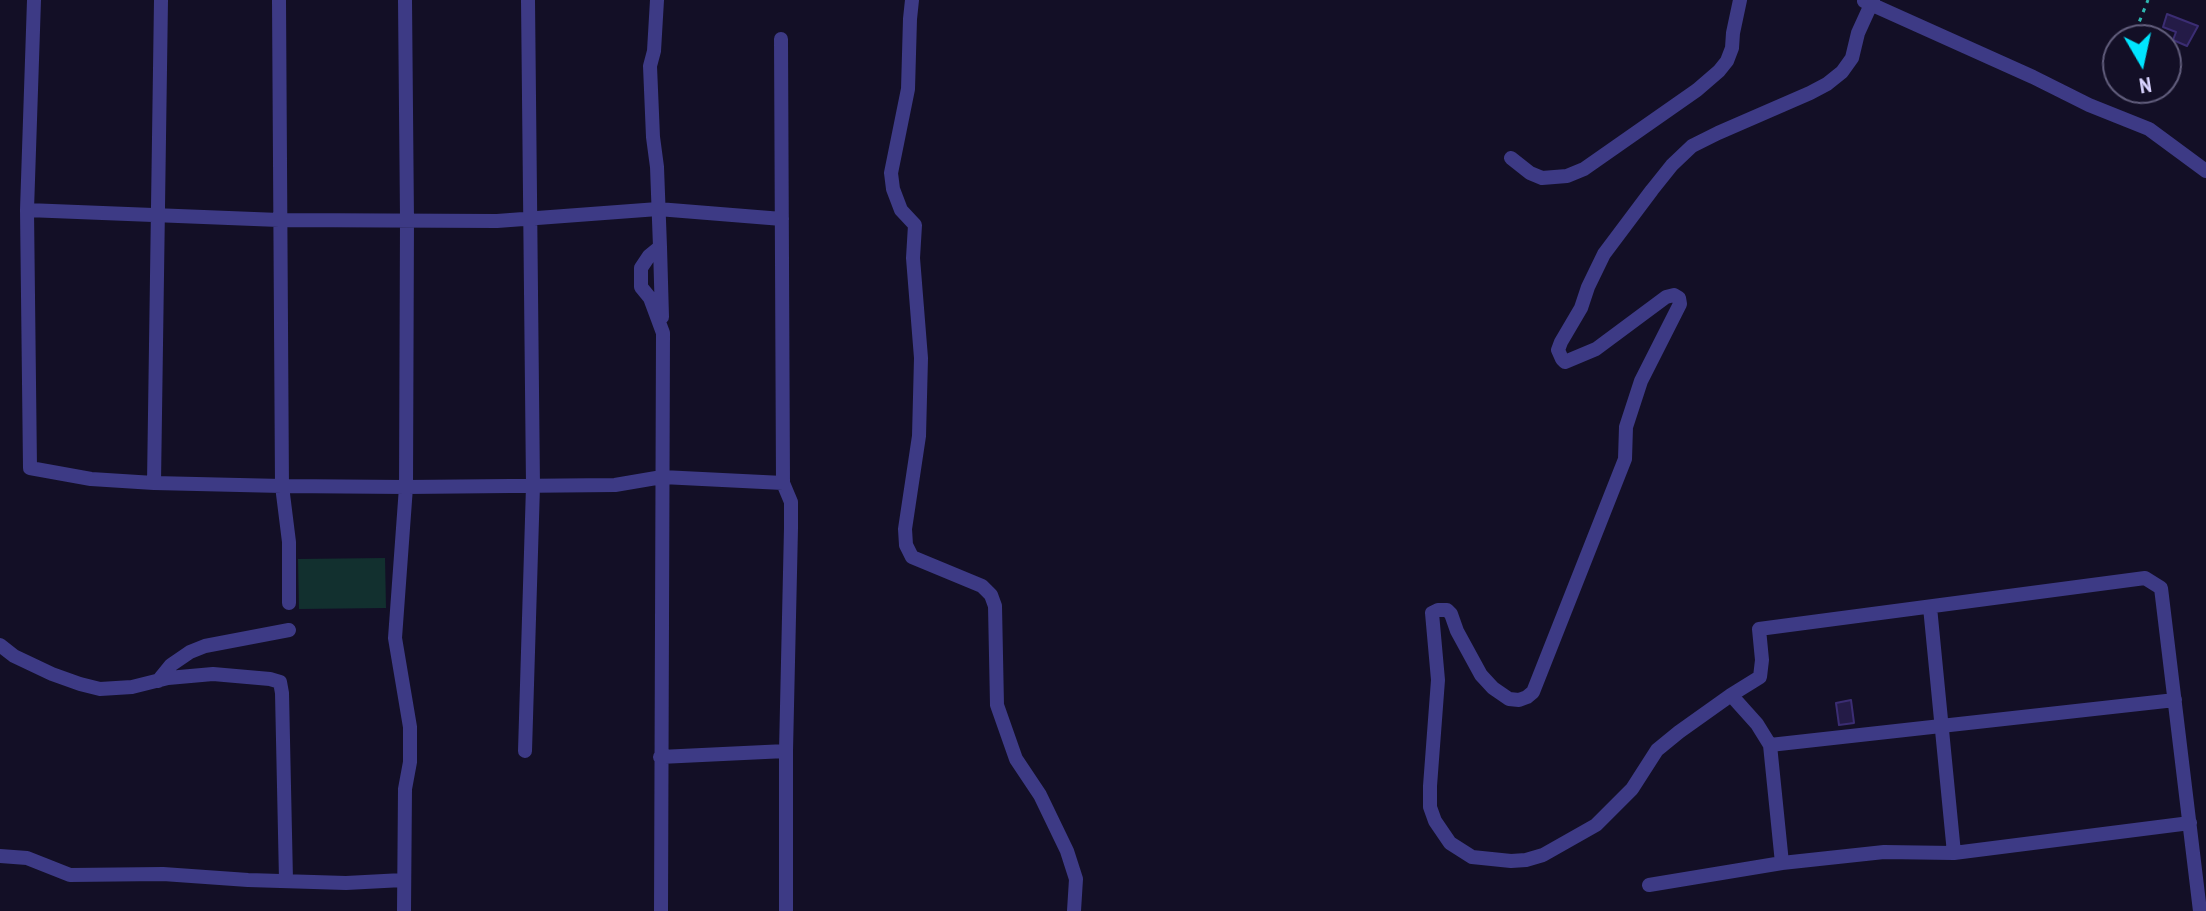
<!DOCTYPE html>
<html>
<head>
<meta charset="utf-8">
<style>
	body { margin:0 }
	#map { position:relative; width:2206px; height:911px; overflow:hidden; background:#130f26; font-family:"PT Sans Narrow",sans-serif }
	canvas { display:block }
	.north { position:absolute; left:2102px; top:24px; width:80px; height:80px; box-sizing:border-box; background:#130f26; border:2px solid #625e7d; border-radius:50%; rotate:171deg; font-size:22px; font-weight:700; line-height:32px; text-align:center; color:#d9d4ff }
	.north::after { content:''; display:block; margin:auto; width:28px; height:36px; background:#00e5ff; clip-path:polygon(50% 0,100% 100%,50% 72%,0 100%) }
</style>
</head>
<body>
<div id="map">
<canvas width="2206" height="911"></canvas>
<div class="north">N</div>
</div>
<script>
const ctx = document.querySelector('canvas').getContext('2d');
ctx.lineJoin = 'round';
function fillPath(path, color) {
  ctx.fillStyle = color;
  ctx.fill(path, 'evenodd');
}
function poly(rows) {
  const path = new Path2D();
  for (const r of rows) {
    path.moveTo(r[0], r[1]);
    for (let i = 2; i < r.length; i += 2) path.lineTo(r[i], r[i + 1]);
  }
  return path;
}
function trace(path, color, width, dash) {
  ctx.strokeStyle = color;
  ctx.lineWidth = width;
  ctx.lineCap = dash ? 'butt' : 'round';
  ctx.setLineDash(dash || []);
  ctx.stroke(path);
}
fillPath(poly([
	[385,558,386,608,299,609,298,559]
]), '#12302f');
const building = poly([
	[2167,14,2198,26,2187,46,2173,40,2176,32,2163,27,2167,14],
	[1851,700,1854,723,1839,725,1836,703,1851,700]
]);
fillPath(building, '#241b47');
trace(building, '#3b2d73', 2);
trace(poly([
	[2132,40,2148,0],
	[2117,78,2118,76]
]), '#2fb8b0', 3, [4, 6]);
trace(poly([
	[34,0,27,210,30,468,91,479,154,483,282,486,406,487,615,485,662,477,783,483],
	[279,0,282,486,289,542,289,603],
	[657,0,654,51,650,66,653,137,657,167,660,247,649,256,641,268,641,287,650,298,663,333,661,911],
	[912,0,910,19,908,89,891,173,893,189,901,210,915,225,913,258,921,358,919,436,905,529,906,545,912,557,982,586,991,595,995,606,997,705,1016,759,1040,795,1067,851,1076,879,1074,911],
	[1864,1,2033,77,2089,105,2149,129,2206,171],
	[781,39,783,483,791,502,791,528,786,751,786,911],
	[1511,158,1530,173,1542,178,1567,176,1584,169,1697,90,1719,71,1727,61,1732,48,1733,33,1740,0],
	[27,210,279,220,497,221,658,209,782,219],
	[660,247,662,317],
	[154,483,161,0],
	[1930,607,1954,853],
	[0,645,14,656,52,674,80,684,100,689,132,687,168,678,213,674,270,679,280,682,282,693,286,880],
	[158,681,171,665,190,652,205,646,289,630],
	[1731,695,1679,732,1657,750,1632,789,1596,825,1543,855,1526,860,1511,861,1472,857,1450,843,1435,821,1430,807,1430,786,1438,680,1432,613,1438,610,1447,610,1451,614,1457,631,1481,675,1493,688,1509,699,1519,700,1527,697,1533,692,1625,459,1626,427,1641,381,1680,304,1679,298,1674,295,1666,297,1596,349,1565,362,1562,359,1558,350,1561,342,1581,308,1588,287,1604,254,1652,190,1672,165,1692,146,1718,133,1810,93,1827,84,1842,72,1852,58,1858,33,1873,0],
	[1770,745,2175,700],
	[525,751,533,486,528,0],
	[660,757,786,751],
	[0,856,27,858,70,875,163,874,248,880,346,883,403,880],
	[1782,863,1770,745,1757,724,1731,695,1760,677,1762,660,1759,629,2145,578,2161,588,2200,911],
	[1649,885,1782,863,1884,852,1954,853,2190,823],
	[404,911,405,789,410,762,410,727,395,638,406,487,407,219,405,0]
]), '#3d3a85', 14);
</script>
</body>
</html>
